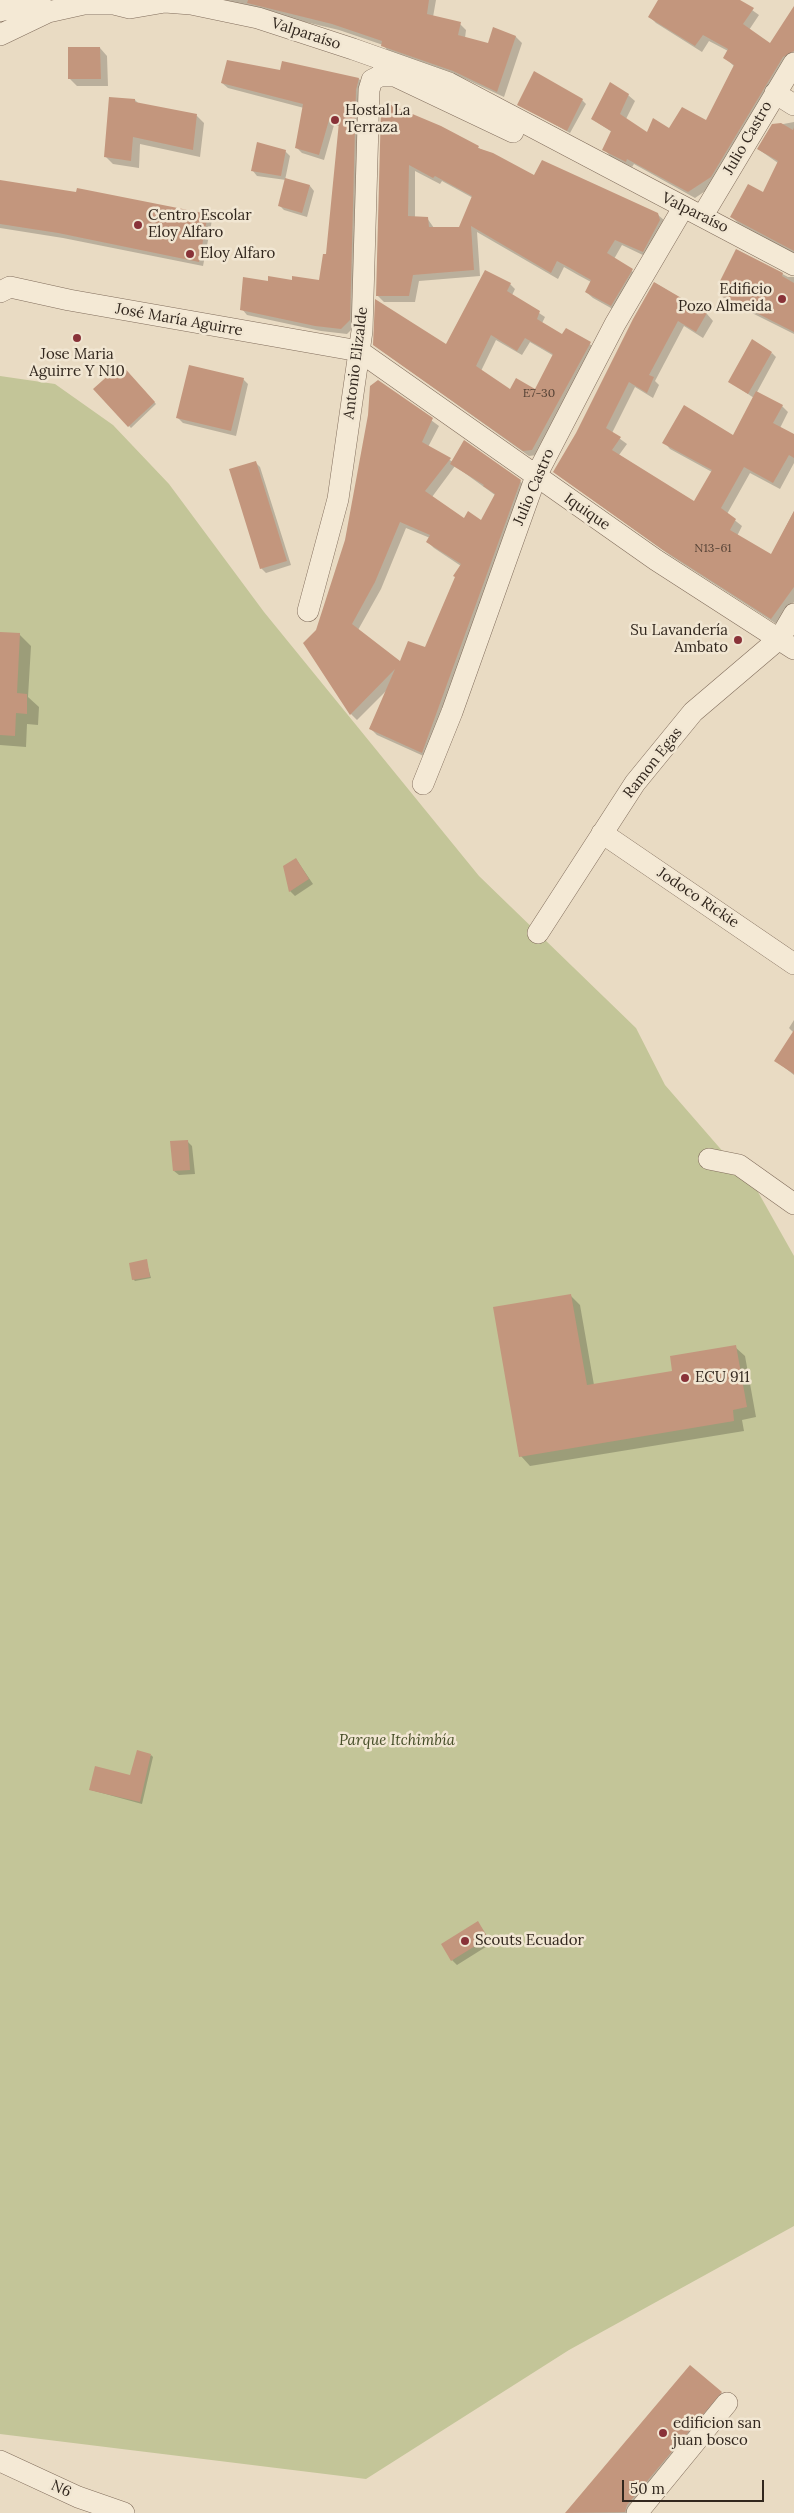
<!DOCTYPE html>
<html>
<head>
<meta charset="utf-8">
<style>
	body { margin:0 }
	#map { position:relative; width:794px; height:2513px; overflow:hidden; background:#e9dbc3; font-family:Lora,serif }
	canvas { display:block }
	.scale { position:absolute; left:622px; top:2480px; width:142px; height:22px; box-sizing:border-box; border:2px solid #32271e; border-top:0; padding-left:6px; font-size:15px; line-height:18px; white-space:nowrap; color:#32271e; -webkit-text-stroke:4px #f1e6d2; paint-order:stroke }
</style>
</head>
<body>
<div id="map">
<canvas width="794" height="2513"></canvas>
<div class="scale">50 m</div>
</div>
<script>
const ctx = document.querySelector('canvas').getContext('2d');
ctx.lineJoin = 'round';
function fillPath(path, color) {
  ctx.fillStyle = color;
  ctx.fill(path, 'evenodd');
}
function poly(rows) {
  const path = new Path2D();
  for (const r of rows) {
    path.moveTo(r[0], r[1]);
    for (let i = 2; i < r.length; i += 2) path.lineTo(r[i], r[i + 1]);
  }
  return path;
}
function trace(path, color, width, dash) {
  ctx.strokeStyle = color;
  ctx.lineWidth = width;
  ctx.lineCap = dash ? 'butt' : 'round';
  ctx.setLineDash(dash || []);
  ctx.stroke(path);
}
function write(font, color, halo, rows, align = 'center') {
  ctx.font = font + ' Lora,serif';
  ctx.lineWidth = 5;
  ctx.setLineDash([]);
  ctx.textBaseline = 'middle';
  ctx.strokeStyle = halo;
  ctx.fillStyle = color;
  for (const [text, x, y, turn = 0] of rows) {
    ctx.save();
    ctx.translate(x, y);
    ctx.rotate((+turn || 0) * Math.PI / 180);
    ctx.textAlign = isNaN(turn) ? turn : align;
    if (halo) ctx.strokeText(text, 0, 0);
    ctx.fillText(text, 0, 0);
    ctx.restore();
  }
}
fillPath(poly([
	[0,376,55,384,113,425,169,484,264,612,479,876,636,1028,665,1085,758,1192,794,1256,794,2226,569,2350,366,2479,0,2434]
]), '#c3c598');
fillPath(poly([
	[212,0,436,0,433,17,460,24,466,30,465,38,489,44,494,28,516,37,522,43,504,97,461,77,389,52,383,45,339,30],
	[660,0,738,0,759,15,749,30,771,45,794,14,794,60,717,183,695,198,634,164,632,167,610,156,604,149,612,132,592,119,628,95,635,101,626,119,647,134,706,122,734,66,724,57,728,51,709,41,702,52,656,23,650,17],
	[100,48,107,56,108,86,77,86,70,79],
	[281,71,324,71,359,79,364,85,355,326,347,334,321,331,247,315,242,309,269,282,320,282,327,256,340,126,334,125,324,160,302,153,296,147,304,108,228,88,222,83],
	[135,100,139,104,197,116,204,123,200,157,140,144,139,168,113,164,106,157],
	[582,100,586,104,570,133,518,104],
	[412,115,535,176,657,214,665,221,649,258,622,245,614,259,639,276,618,312,593,298,586,292,591,282,578,275,564,267,558,279,477,232,480,276,419,281,415,302,384,302,377,295],
	[415,171,440,184,442,181,473,198,460,228,434,228,427,218,415,218],
	[794,122,794,253,738,223,732,217,764,193,778,163,758,149,773,126],
	[285,151,290,156,285,180,310,186,314,191,307,217,284,210,279,205,286,180,257,176,253,171],
	[0,181,207,216,212,220,203,266,63,238,0,228],
	[737,250,788,277,794,277,794,334,726,300,720,294],
	[655,283,707,314,713,321,703,338,684,326,655,381,659,385,653,398,635,387,612,433,627,444,619,455,694,503,712,472,670,449,664,442,734,436,754,398,730,382,772,353,776,357,757,392,782,406,788,412,780,428,794,436,794,463,780,489,750,473,727,514,742,526,737,536,771,556,794,511,794,602,778,625,671,556,554,472,577,433],
	[510,284,515,289,512,295,545,317,542,323,563,336,566,330,596,348,537,455,529,456,374,345,446,345],
	[496,340,522,355,530,342,554,356,535,391,511,391,481,371],
	[121,366,156,404,131,428,95,389],
	[243,379,248,384,236,436,183,423,178,418],
	[378,381,439,426,428,447,453,462,520,481,527,488,428,758,377,735,370,728,387,690,357,720,351,714,317,630,346,541],
	[455,466,495,495,482,521,465,520,432,497],
	[406,528,430,538,428,542,434,548,461,566,425,649,401,663,358,630,381,589],
	[255,462,260,467,291,565,266,573,261,568],
	[0,633,19,634,31,646,28,697,39,707,38,725,27,724,26,747,0,745],
	[296,859,313,884,295,896,290,891,285,866],
	[794,1020,794,1075,776,1061,794,1033,789,1028],
	[187,1141,192,1146,195,1174,179,1175,174,1171],
	[146,1261,151,1278,135,1281,133,1279],
	[570,1295,580,1305,594,1385,674,1372,735,1347,745,1356,756,1417,742,1420,744,1431,530,1466,521,1456],
	[151,1755,153,1757,142,1804,91,1790,131,1776],
	[478,1923,492,1943,457,1965,452,1960],
	[690,2367,731,2403,639,2513,567,2513]
]), '#0003');
fillPath(poly([
	[248,0,429,0,427,14,461,22,458,35,488,43,493,27,516,36,497,92,453,71,381,46,382,41,332,24,247,3],
	[658,0,740,0,754,8,743,24,770,43,794,6,794,51,783,57,711,177,688,192,627,159,626,162,602,150,611,131,591,119,610,82,629,94,620,114,647,132,653,118,669,128,682,107,706,120,734,65,723,58,728,49,703,35,695,46,648,17],
	[68,47,100,47,101,79,68,79],
	[227,60,280,70,282,61,359,78,356,90,350,320,341,329,315,326,240,310,243,277,268,281,268,276,292,280,292,276,319,280,323,254,326,254,339,122,329,120,319,155,295,148,303,104,221,83],
	[534,71,583,99,567,131,517,105],
	[109,97,135,99,135,102,197,114,193,150,133,137,131,161,104,157],
	[391,105,441,126,479,146,478,148,493,153,534,175,542,160,658,213,660,220,643,252,615,240,607,253,633,269,611,306,585,292,591,280,570,268,557,261,551,273,471,226,474,270,413,275,409,296,376,296,381,108],
	[409,165,433,178,435,176,472,196,459,227,429,227,428,217,408,216],
	[781,123,793,130,794,127,794,251,730,217,748,184,763,192,778,161,757,149,772,124],
	[257,142,286,150,281,176,251,171],
	[285,178,310,185,302,213,278,206],
	[0,180,76,192,77,188,208,214,199,262,58,233,0,224],
	[736,249,783,273,782,276,794,283,794,332,719,294,722,287,718,285],
	[485,270,511,283,507,291,540,311,537,319,562,334,566,328,591,342,532,450,523,451,373,345,375,299,446,344],
	[491,335,517,351,525,338,553,354,535,389,516,378,510,389,476,366],
	[654,282,707,313,696,332,678,321,649,375,654,377,647,393,629,382,606,428,621,437,612,450,694,501,712,470,662,443,684,405,733,435,756,391,783,405,773,423,794,434,794,458,789,455,773,483,744,467,721,508,736,519,730,530,771,554,794,511,794,587,771,619,663,550,553,472,576,433,633,319],
	[752,339,772,352,748,394,728,382],
	[121,364,155,402,128,427,93,389],
	[189,365,244,378,231,431,176,418],
	[378,380,433,418,422,442,451,458,425,491,464,518,468,511,481,520,495,494,483,486,484,485,450,464,464,440,521,480,422,753,369,729,395,669,350,715,303,643,316,630,345,540,368,415,370,386],
	[400,522,430,535,426,542,461,564,453,576,455,577,425,647,408,641,400,661,352,624,375,582],
	[256,461,287,561,260,569,229,469],
	[0,632,20,633,17,693,27,694,27,714,16,713,15,736,0,735],
	[296,858,309,879,289,892,283,866],
	[794,1030,794,1074,774,1061],
	[188,1140,190,1170,173,1171,170,1141],
	[147,1259,150,1277,132,1280,129,1263],
	[571,1294,587,1385,672,1371,670,1356,736,1345,747,1407,733,1410,734,1421,519,1457,493,1307],
	[137,1750,151,1754,140,1802,89,1790,95,1766,130,1775],
	[478,1921,488,1938,451,1961,441,1944],
	[690,2365,722,2392,627,2505,625,2512,565,2513]
]), '#c3967d');
const minor = poly([
	[0,11,40,0],
	[0,35,48,12,84,4,114,4,130,8,165,2,191,4,258,18,353,49,449,83,794,265],
	[775,93,794,105],
	[703,215,794,63],
	[0,292,10,287,69,300,359,351,656,560,794,649],
	[308,611,338,499,362,331,369,90,372,80,380,76,395,76,513,132],
	[423,784,452,712,536,476,615,324,683,208],
	[602,833,794,964],
	[538,933,635,783,693,712,780,638,794,614],
	[709,1159,739,1165,794,1204],
	[0,2461,78,2497,124,2513],
	[637,2513,727,2403]
]);
trace(minor, '#816d5c', 22);
trace(minor, '#f4e9d5', 21);
for (const [x, y, r, color] of [
	[335,120,5,"#893238"],
	[138,225,5,"#893238"],
	[190,254,5,"#893238"],
	[782,299,5,"#893238"],
	[77,338,5,"#893238"],
	[738,640,5,"#893238"],
	[685,1378,5,"#893238"],
	[465,1941,5,"#893238"],
	[663,2433,5,"#893238"]
]) {
  const dot = new Path2D();
  dot.arc(x, y, r, 0, 2 * Math.PI);
  ctx.fillStyle = color;
  ctx.fill(dot);
  trace(dot, '#f1e6d2', 2);
}
write('12px', '#564336', null, [
	["E7-30",539,394],
	["N13-61",713,549]
]);
write('15px', '#32271e', '#f1e6d2', [
	["Valparaíso",306,34,18],
	["Julio Castro",748,138,-60],
	["Valparaíso",695,213,26],
	["José María Aguirre",179,320,10],
	["Antonio Elizalde",356,363,-83],
	["Julio Castro",534,487,-67],
	["Iquique",587,512,35],
	["Ramon Egas",653,763,-52],
	["Jodoco Rickie",698,898,34],
	["N6",61,2489,25]
]);
write('15px', '#32271e', '#f1e6d2', [
	["Hostal La",345,111],
	["Terraza",345,128],
	["Centro Escolar",148,216],
	["Eloy Alfaro",148,233],
	["Eloy Alfaro",200,254],
	["Edificio",772,290,"right"],
	["Pozo Almeida",772,307,"right"],
	["Jose Maria",77,355,"center"],
	["Aguirre Y N10",77,372,"center"],
	["Su Lavandería",728,631,"right"],
	["Ambato",728,648,"right"],
	["ECU 911",695,1378],
	["Scouts Ecuador",475,1941],
	["edificion san",673,2424],
	["juan bosco",673,2441]
], 'left');
write('italic 15px', '#454d27', '#f1e6d2', [
	["Parque Itchimbía",397,1741]
]);
</script>
</body>
</html>
